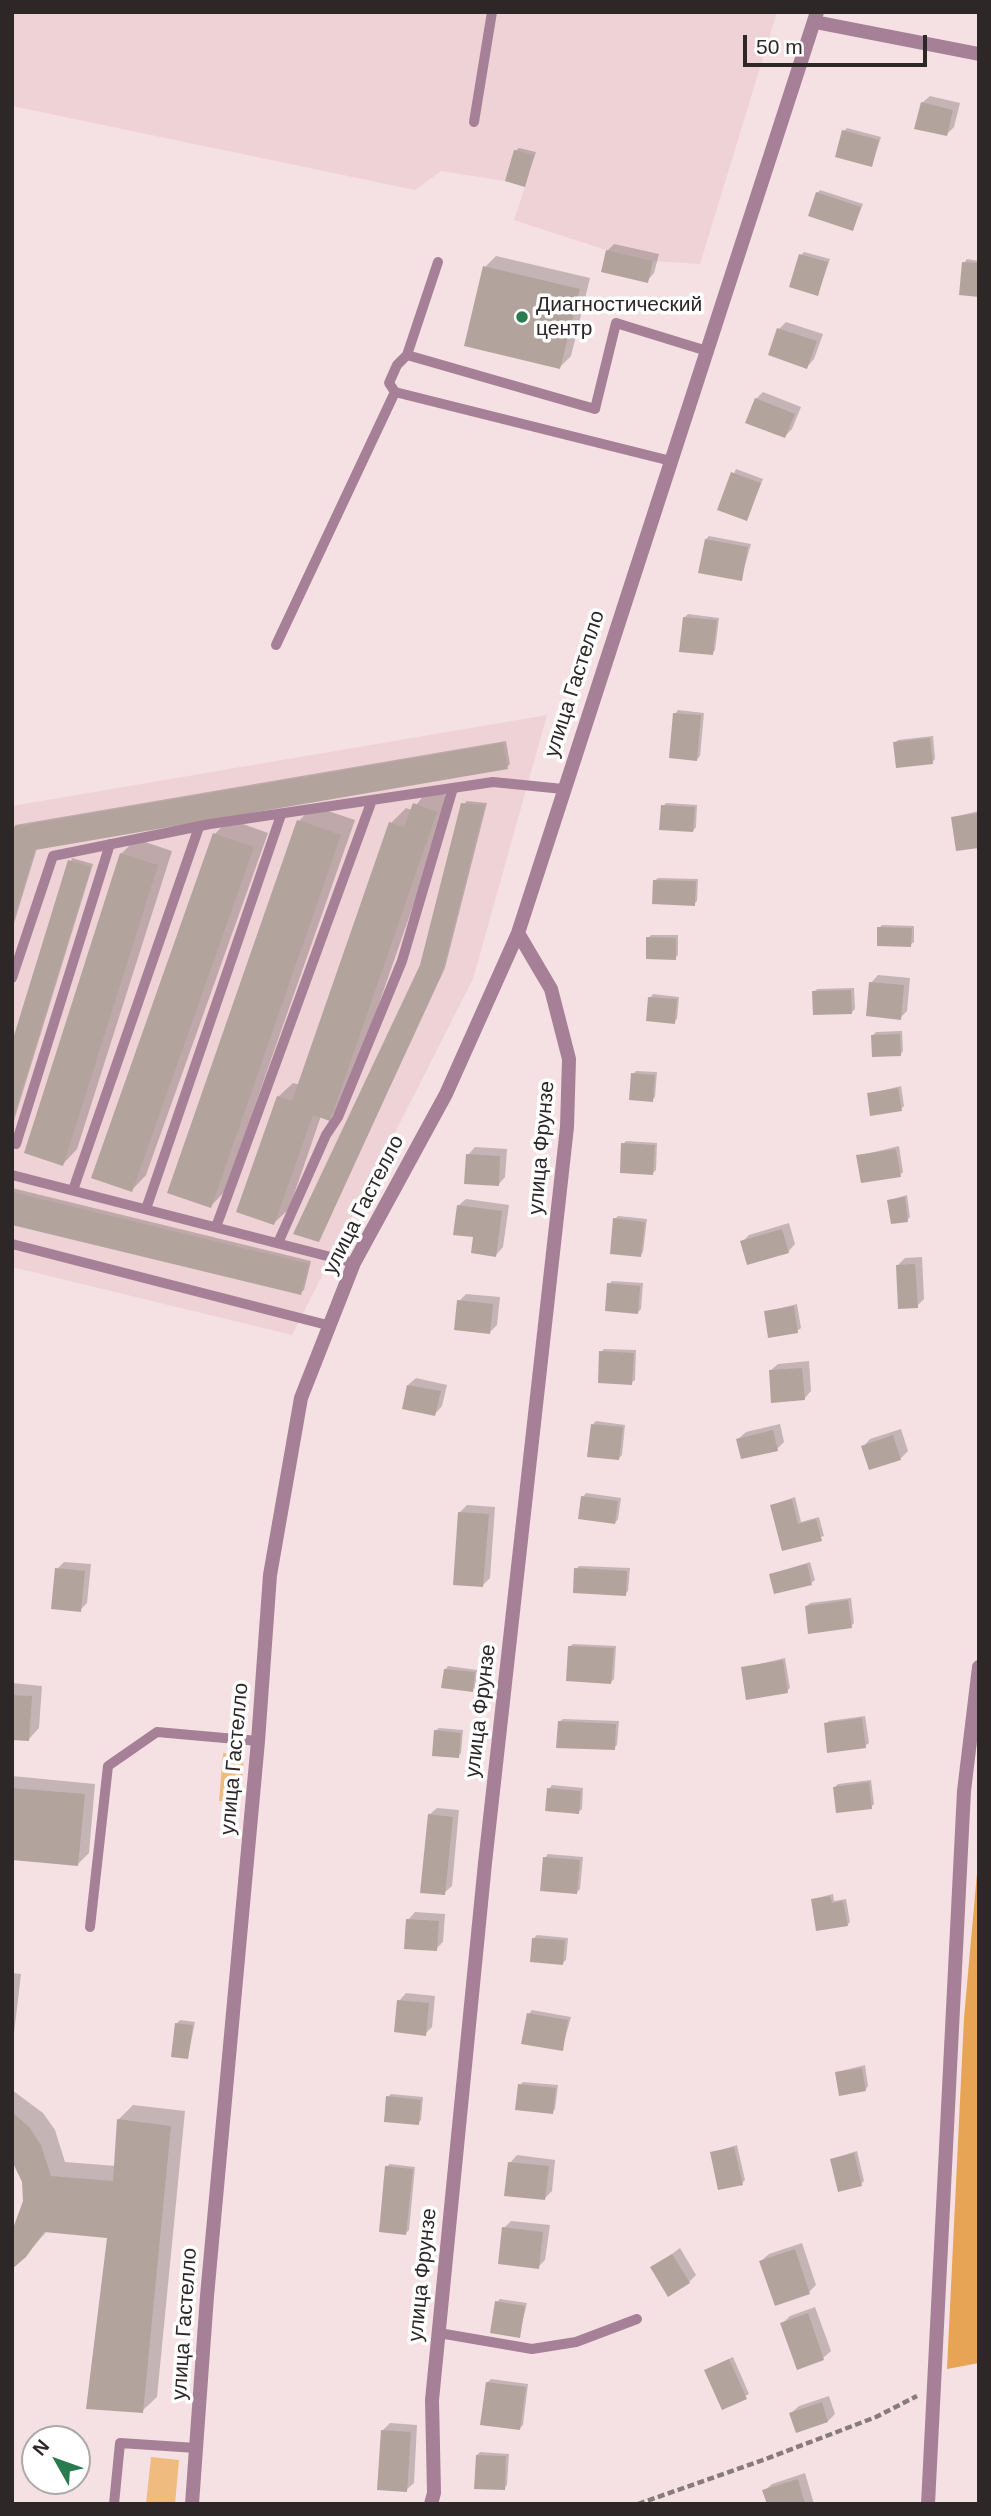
<!DOCTYPE html>
<html>
<head>
<meta charset="utf-8">
<style>
	body { margin:0 }
	#map { position:relative; width:991px; height:2516px; overflow:hidden; background:#f5e1e3; font-family:Arial,sans-serif }
	canvas { display:block }
	.frame { position:absolute; inset:0; border:14px solid #2e2727; pointer-events:none }
	.north { position:absolute; left:21px; top:2425px; width:70px; height:70px; box-sizing:border-box; background:#fff; border:2px solid #aba9a9; border-radius:50%; rotate:310deg; font-size:19px; font-weight:700; line-height:28px; text-align:center; color:#2e2727 }
	.north::after { content:''; display:block; margin:auto; width:24px; height:32px; background:#287b4d; clip-path:polygon(50% 0,100% 100%,50% 72%,0 100%) }
	.scale { position:absolute; left:743px; top:35px; width:184px; height:32px; box-sizing:border-box; border:4px solid #2e2727; border-top:0; padding-left:9px; font-size:21px; line-height:24px; white-space:nowrap; color:#2e2727; -webkit-text-stroke:5px #fff; paint-order:stroke }
</style>
</head>
<body>
<div id="map">
<canvas width="991" height="2516"></canvas>
<div class="frame"></div>
<div class="north">N</div>
<div class="scale">50 m</div>
</div>
<script>
const ctx = document.querySelector('canvas').getContext('2d');
ctx.lineJoin = 'round';
function fillPath(path, color) {
  ctx.fillStyle = color;
  ctx.fill(path, 'evenodd');
}
function poly(rows) {
  const path = new Path2D();
  for (const r of rows) {
    path.moveTo(r[0], r[1]);
    for (let i = 2; i < r.length; i += 2) path.lineTo(r[i], r[i + 1]);
  }
  return path;
}
function trace(path, color, width, dash) {
  ctx.strokeStyle = color;
  ctx.lineWidth = width;
  ctx.lineCap = dash ? 'butt' : 'round';
  ctx.setLineDash(dash || []);
  ctx.stroke(path);
}
function write(font, color, halo, rows, align = 'center') {
  ctx.font = font + ' Arial,sans-serif';
  ctx.lineWidth = 7;
  ctx.setLineDash([]);
  ctx.textBaseline = 'middle';
  ctx.strokeStyle = halo;
  ctx.fillStyle = color;
  for (const [text, x, y, turn = 0] of rows) {
    ctx.save();
    ctx.translate(x, y);
    ctx.rotate((+turn || 0) * Math.PI / 180);
    ctx.textAlign = isNaN(turn) ? turn : align;
    if (halo) ctx.strokeText(text, 0, 0);
    ctx.fillText(text, 0, 0);
    ctx.restore();
  }
}
fillPath(poly([
	[12,12,777,12,700,264,653,261,606,250,514,220,525,187,505,181,441,171,415,190,12,106],
	[547,715,473,979,292,1335,12,1267,12,806]
]), '#eed2d5');
fillPath(poly([
	[223,1753,244,1755,240,1803,219,1801],
	[151,2457,179,2460,175,2504,146,2504]
]), '#f0bb7f');
fillPath(poly([
	[979,1851,979,2363,947,2369,964,2018]
]), '#e7a454');
fillPath(poly([
	[930,96,960,103,954,127,946,135,922,103],
	[847,128,881,137,872,165,844,131],
	[519,148,536,152,525,185,515,151],
	[820,190,863,204,853,229,817,193],
	[614,244,659,254,654,273,647,281,607,251],
	[804,252,830,259,818,294,801,255],
	[496,256,590,278,571,356,560,367,485,267],
	[967,259,979,261,979,295,964,263],
	[786,322,823,334,814,359,807,367,779,329],
	[763,392,801,407,792,429,785,436,756,399],
	[736,469,763,479,746,519,719,509],
	[709,536,751,544,741,579,706,539],
	[688,614,719,618,715,650,712,653,684,618],
	[678,710,704,713,700,756,697,759,675,714],
	[933,736,935,759,932,762,895,743,898,740],
	[506,741,510,764,507,767,37,848,12,930,15,825],
	[429,789,451,797,344,1104,329,1119,321,1116,289,1209,274,1223,278,1097,293,1083,300,1085,391,823,406,808,412,810],
	[466,801,487,803,445,968,319,1240,422,966],
	[666,803,697,805,696,827,693,831,663,806],
	[313,806,355,820,225,1191,211,1206,299,821],
	[979,811,979,846,953,817],
	[229,819,268,833,146,1175,132,1190,215,834],
	[136,839,172,851,77,1149,63,1164,121,854],
	[72,858,93,864,12,1127,12,1047],
	[658,878,698,879,697,901,694,904,654,881],
	[882,925,914,926,914,942,910,945,879,928],
	[651,935,678,935,678,955,675,958,648,938],
	[878,975,910,978,907,1011,900,1018,871,983],
	[854,988,855,1009,852,1012,814,992,817,989],
	[653,994,679,997,677,1019,674,1022,650,998],
	[902,1031,903,1051,900,1055,873,1035,876,1032],
	[636,1071,657,1072,655,1097,652,1100,633,1074],
	[901,1086,904,1106,901,1109,868,1094],
	[626,1141,657,1143,656,1170,653,1173,623,1144],
	[899,1146,903,1172,900,1175,858,1156],
	[475,1147,507,1149,505,1177,498,1185,468,1155],
	[12,1188,311,1261,304,1290,300,1293,12,1223],
	[907,1195,910,1217,907,1220,889,1200],
	[466,1199,509,1205,503,1247,496,1255,475,1236,458,1206],
	[618,1216,647,1219,643,1252,640,1255,615,1219],
	[789,1223,795,1244,788,1252,742,1242,749,1235],
	[922,1257,924,1299,917,1306,897,1266,905,1258],
	[612,1281,643,1283,641,1309,638,1312,609,1284],
	[466,1294,500,1297,497,1325,490,1332,459,1301],
	[797,1304,801,1328,797,1331,765,1312],
	[604,1349,636,1350,635,1380,631,1383,601,1352],
	[809,1361,811,1391,804,1399,770,1371,778,1364],
	[416,1378,447,1385,442,1406,435,1414,408,1385],
	[596,1421,625,1425,622,1455,619,1458,593,1424],
	[780,1424,784,1442,777,1449,738,1439,746,1432],
	[901,1429,908,1451,901,1458,870,1468,863,1447,870,1439],
	[586,1493,621,1498,618,1519,615,1523,583,1497],
	[795,1497,801,1522,819,1517,824,1536,783,1549,772,1505],
	[467,1505,495,1507,490,1578,483,1585,460,1512],
	[64,1562,91,1564,87,1603,80,1610,57,1569],
	[810,1562,815,1580,811,1583,771,1574],
	[579,1566,630,1568,628,1591,625,1594,576,1569],
	[851,1598,854,1623,851,1626,807,1606,810,1603],
	[573,1644,616,1646,614,1679,611,1682,569,1647],
	[785,1658,790,1688,787,1691,743,1668],
	[448,1666,477,1670,475,1687,472,1690,445,1670],
	[12,1683,42,1686,39,1728,28,1740,12,1738],
	[865,1716,869,1743,865,1746,825,1724,829,1721],
	[563,1719,619,1721,617,1745,614,1748,559,1722],
	[439,1728,463,1730,461,1753,458,1756,435,1731],
	[12,1776,95,1784,89,1853,78,1864,12,1859],
	[871,1780,874,1804,871,1807,835,1787,838,1784],
	[552,1785,583,1788,582,1809,578,1812,549,1789],
	[437,1808,459,1810,452,1886,444,1893,429,1815],
	[548,1854,583,1857,580,1889,577,1892,545,1858],
	[833,1894,834,1901,846,1899,850,1922,847,1925,813,1899],
	[415,1912,445,1914,443,1942,436,1949,408,1920],
	[537,1935,568,1938,566,1960,563,1963,534,1938],
	[12,1973,21,1974,12,2050],
	[406,1993,435,1996,432,2027,425,2034,399,2001],
	[532,2010,571,2017,562,2049,529,2014],
	[180,2020,195,2022,188,2057,177,2023],
	[865,2065,868,2086,865,2090,837,2072],
	[523,2082,558,2085,555,2109,552,2112,520,2085],
	[12,2090,43,2113,55,2130,65,2162,116,2166,119,2119,133,2105,185,2111,157,2397,142,2411,109,2236,48,2230,25,2256,23,2181,12,2158],
	[391,2094,423,2097,421,2120,418,2123,388,2097],
	[737,2145,745,2180,742,2183,711,2153],
	[857,2151,864,2181,861,2184,831,2159],
	[517,2155,555,2160,552,2191,545,2198,510,2163],
	[390,2164,415,2167,409,2230,406,2233,386,2167],
	[511,2221,550,2225,545,2260,538,2267,504,2228],
	[802,2243,816,2285,809,2292,761,2261,769,2254],
	[680,2248,696,2275,689,2282,653,2268],
	[500,2299,527,2303,519,2336,497,2302],
	[815,2307,831,2351,823,2358,798,2367,782,2324,790,2316],
	[733,2357,749,2394,723,2407,706,2370],
	[491,2379,528,2384,523,2425,520,2428,487,2383],
	[829,2396,835,2414,828,2421,791,2413,799,2406],
	[390,2423,417,2425,414,2483,406,2490,383,2430],
	[480,2452,509,2454,507,2485,504,2489,477,2455],
	[805,2473,814,2504,768,2504,764,2491,772,2484]
]), '#0003');
fillPath(poly([
	[921,102,953,110,947,136,914,129],
	[842,130,879,140,872,167,835,157],
	[514,150,534,155,525,187,505,181],
	[816,192,861,207,853,231,808,216],
	[606,250,653,261,648,283,601,272],
	[799,254,828,262,818,296,789,287],
	[962,262,979,263,979,297,959,295],
	[483,266,580,289,560,369,464,346],
	[777,328,817,341,807,369,768,355],
	[755,398,795,414,785,438,745,423],
	[731,472,761,483,747,521,717,510],
	[705,539,748,547,742,581,698,573],
	[683,617,717,620,713,655,679,652],
	[673,713,701,715,697,761,669,758],
	[930,738,933,764,896,768,893,742],
	[503,743,508,769,35,850,12,924,12,827],
	[413,803,437,812,330,1121,313,1115,274,1225,236,1212,277,1096,292,1101,389,822,404,827],
	[461,803,485,805,442,973,319,1242,293,1234,420,965],
	[661,805,695,807,693,832,659,830],
	[979,813,979,848,956,851,951,817],
	[297,820,341,835,211,1208,167,1193],
	[213,833,254,847,132,1192,91,1178],
	[120,853,158,865,63,1166,24,1153],
	[68,860,91,867,12,1122,12,1042],
	[653,880,696,881,695,906,652,904],
	[877,927,912,928,911,947,877,946],
	[646,937,676,938,676,960,646,959],
	[869,982,904,985,901,1020,866,1016],
	[851,990,852,1014,813,1015,812,991],
	[648,997,677,999,675,1024,646,1021],
	[900,1034,901,1056,872,1057,871,1035],
	[631,1073,655,1075,653,1102,629,1100],
	[898,1088,902,1111,870,1116,867,1093],
	[621,1143,655,1145,653,1175,620,1173],
	[896,1149,901,1177,861,1183,856,1155],
	[466,1154,500,1156,499,1186,464,1184],
	[12,1192,309,1264,301,1295,12,1225],
	[905,1197,908,1222,891,1224,887,1200],
	[457,1205,502,1211,496,1257,471,1253,473,1237,453,1235],
	[613,1218,645,1222,641,1257,610,1254],
	[782,1229,789,1253,747,1265,740,1241],
	[915,1264,918,1308,898,1309,896,1265],
	[607,1283,640,1286,638,1314,605,1311],
	[457,1300,493,1304,490,1334,454,1330],
	[794,1306,798,1333,768,1338,764,1311],
	[599,1351,634,1353,632,1385,598,1383],
	[802,1368,805,1400,771,1403,769,1370],
	[407,1385,441,1391,435,1416,402,1409],
	[591,1424,623,1427,619,1460,587,1457],
	[773,1430,778,1451,741,1459,736,1439],
	[893,1435,901,1460,869,1470,861,1446],
	[581,1496,618,1501,615,1524,578,1519],
	[792,1499,798,1524,816,1519,822,1541,782,1551,770,1505],
	[458,1512,489,1514,483,1587,453,1585],
	[807,1564,812,1585,774,1594,769,1574],
	[55,1568,85,1571,81,1612,51,1609],
	[574,1568,627,1571,626,1596,573,1593],
	[848,1600,852,1628,808,1634,805,1606],
	[568,1646,614,1648,611,1684,566,1681],
	[783,1660,788,1693,746,1700,741,1667],
	[444,1669,475,1672,473,1692,441,1688],
	[12,1695,32,1696,29,1741,12,1740],
	[862,1718,866,1748,827,1753,824,1723],
	[558,1721,616,1724,615,1750,556,1748],
	[434,1730,461,1733,459,1758,432,1756],
	[869,1782,872,1809,836,1813,833,1787],
	[12,1788,85,1794,78,1866,12,1860],
	[547,1788,581,1791,579,1814,545,1811],
	[428,1814,453,1817,445,1895,420,1893],
	[543,1857,580,1860,577,1894,540,1891],
	[830,1896,832,1903,843,1901,848,1926,816,1931,811,1899],
	[406,1919,439,1921,437,1951,404,1949],
	[532,1938,565,1940,563,1965,530,1962],
	[397,2000,429,2003,426,2036,394,2032],
	[527,2013,568,2020,563,2051,521,2044],
	[175,2023,193,2025,188,2059,171,2057],
	[862,2068,866,2091,839,2096,835,2072],
	[518,2084,556,2088,553,2114,515,2110],
	[386,2096,421,2100,419,2125,384,2122],
	[12,2112,29,2127,41,2145,51,2176,113,2181,117,2119,171,2126,143,2413,86,2409,107,2238,44,2232,26,2257,12,2269,12,2231,23,2201,22,2182,12,2161],
	[734,2147,743,2185,718,2190,710,2152],
	[854,2153,862,2186,838,2192,830,2159],
	[508,2162,549,2166,545,2200,504,2196],
	[385,2166,413,2169,406,2235,379,2232],
	[502,2227,543,2232,539,2269,498,2264],
	[795,2249,810,2294,775,2306,759,2261],
	[672,2254,690,2283,668,2297,650,2267],
	[495,2301,525,2306,520,2338,490,2333],
	[808,2313,824,2360,797,2370,780,2323],
	[729,2359,747,2399,722,2410,704,2370],
	[486,2382,526,2387,520,2430,480,2425],
	[822,2402,828,2422,796,2433,789,2413],
	[381,2430,411,2432,407,2492,377,2490],
	[476,2455,506,2456,505,2490,474,2489],
	[798,2479,805,2504,767,2504,762,2490]
]), '#b3a39d');
trace(poly([
	[638,2504,766,2459,876,2417,917,2396]
]), '#887b7c', 4.5, [7, 3.5]);
trace(poly([
	[474,122,492,12],
	[438,262,407,355,595,409,616,323,707,351],
	[395,392,389,383,397,365,407,355],
	[276,645,395,392,671,461],
	[12,978,53,856,210,824,493,782,563,789],
	[16,1144,110,844],
	[12,1175,354,1263],
	[73,1190,199,827],
	[146,1209,281,815],
	[216,1227,372,800],
	[278,1243,326,1135,338,1117,402,961,453,788],
	[12,1244,331,1326],
	[90,1927,108,1766,157,1732,258,1741],
	[439,2333,532,2349,576,2342,637,2319],
	[114,2504,120,2443,196,2448]
]), '#a68096', 10);
trace(poly([
	[815,22,979,54],
	[192,2504,207,2296,258,1741,270,1575,301,1398,354,1263,446,1094,518,933,817,12],
	[431,2504,434,2493,432,2400,485,1863,567,1127,569,1059,551,989,518,933],
	[928,2504,964,1791,979,1667]
]), '#a68096', 14);
for (const [x, y, r, color] of [
	[522,317,7,"#287b4d"]
]) {
  const dot = new Path2D();
  dot.arc(x, y, r, 0, 2 * Math.PI);
  ctx.fillStyle = color;
  ctx.fill(dot);
  trace(dot, '#fff', 2.5);
}
write('21px', '#2e2727', '#fff', [
	["Диагностический",536,305],
	["центр",536,329]
], 'left');
write('21px', '#2e2727', '#fff', [
	["улица Гастелло",575,684,-72],
	["улица Фрунзе",542,1148,-85],
	["улица Гастелло",364,1205,-63],
	["улица Фрунзе",481,1711,-83],
	["улица Гастелло",235,1759,-85],
	["улица Фрунзе",423,2275,-84],
	["улица Гастелло",185,2324,-86]
]);
</script>
</body>
</html>
